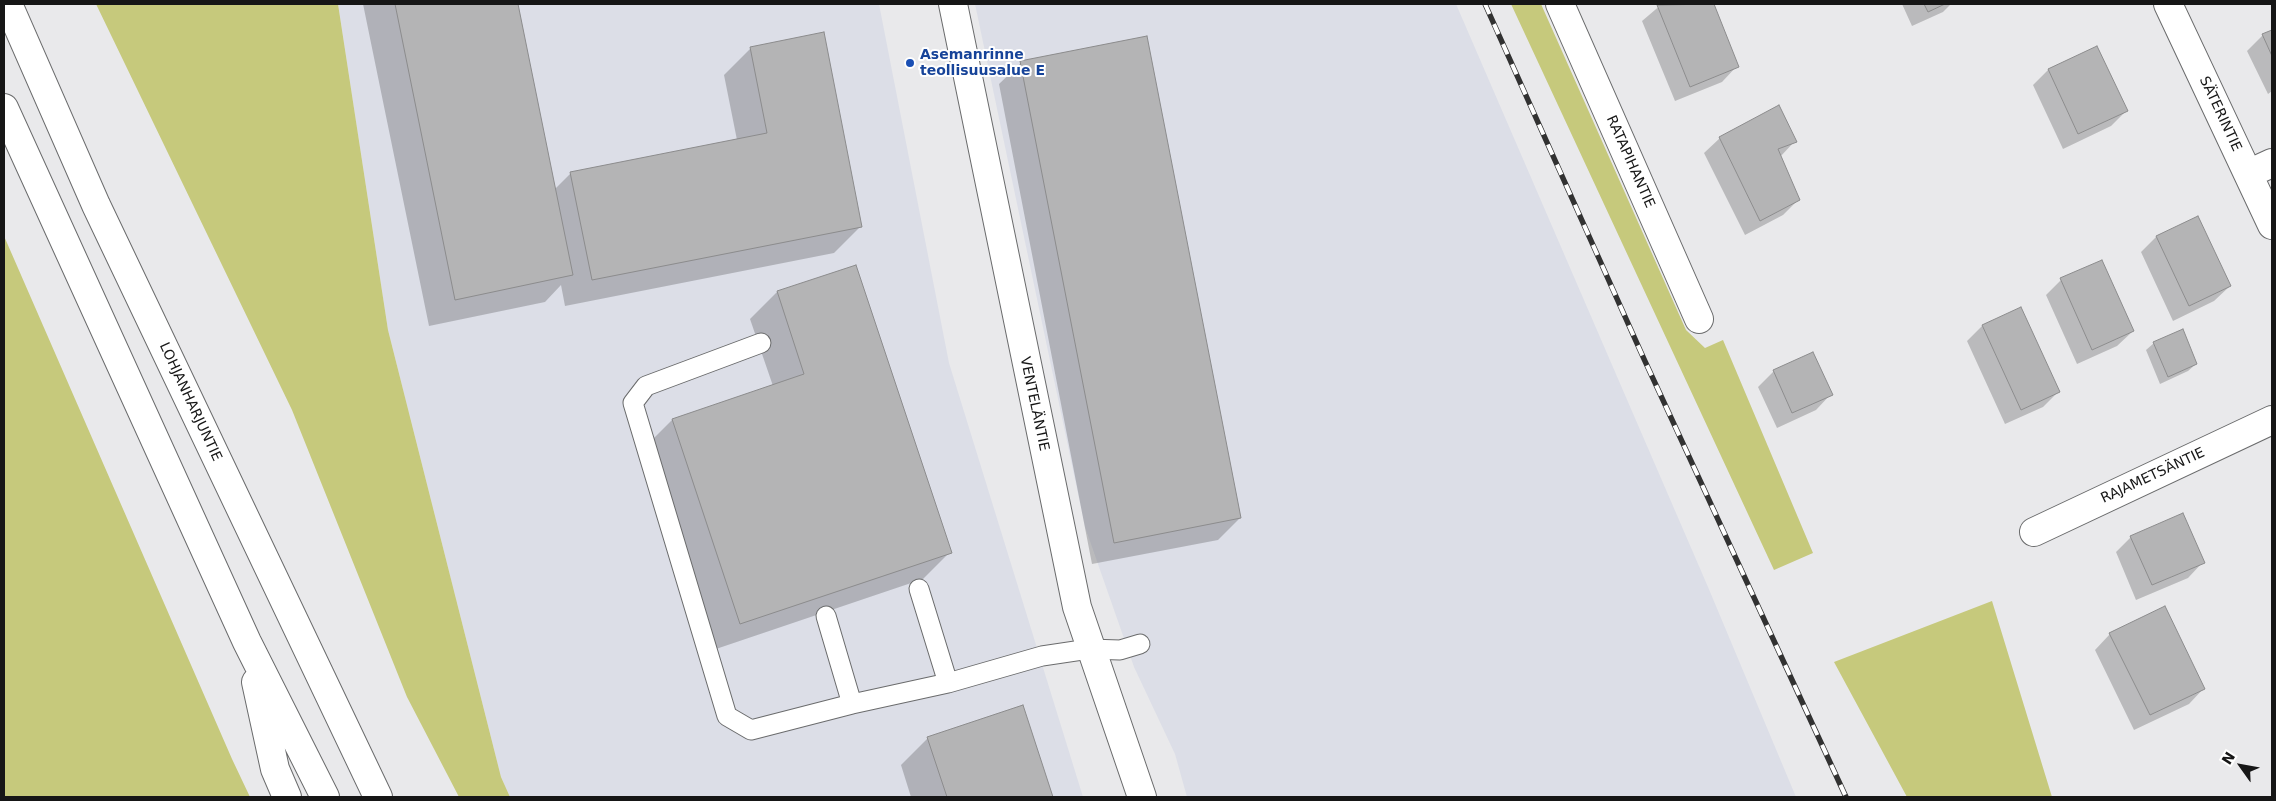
<!DOCTYPE html>
<html>
<head>
<meta charset="utf-8">
<style>
	body { margin:0 }
	#map { position:relative; width:2276px; height:801px; overflow:hidden; background:#e9e9eb; font-family:"DejaVu Sans",sans-serif }
	canvas { display:block }
	.frame { position:absolute; inset:0; border:5px solid #161616; pointer-events:none }
	.north { position:absolute; left:2216px; top:741px; width:50px; height:50px; -webkit-text-stroke:4px #fff; paint-order:stroke; rotate:302deg; font-size:14px; font-weight:700; line-height:20px; text-align:center; color:#161616 }
	.north::after { content:''; display:block; margin:auto; width:18px; height:22px; background:#161616; clip-path:polygon(50% 0,100% 100%,50% 72%,0 100%) }
</style>
</head>
<body>
<div id="map">
<canvas width="2276" height="801"></canvas>
<div class="frame"></div>
<div class="north">N</div>
</div>
<script>
const ctx = document.querySelector('canvas').getContext('2d');
ctx.lineJoin = 'round';
function fillPath(path, color) {
  ctx.fillStyle = color;
  ctx.fill(path, 'evenodd');
}
function poly(rows) {
  const path = new Path2D();
  for (const r of rows) {
    path.moveTo(r[0], r[1]);
    for (let i = 2; i < r.length; i += 2) path.lineTo(r[i], r[i + 1]);
  }
  return path;
}
function trace(path, color, width, dash) {
  ctx.strokeStyle = color;
  ctx.lineWidth = width;
  ctx.lineCap = dash ? 'butt' : 'round';
  ctx.setLineDash(dash || []);
  ctx.stroke(path);
}
function write(font, color, halo, rows, align = 'center') {
  ctx.font = font + ' "DejaVu Sans",sans-serif';
  ctx.lineWidth = 4;
  ctx.setLineDash([]);
  ctx.textBaseline = 'middle';
  ctx.strokeStyle = halo;
  ctx.fillStyle = color;
  for (const [text, x, y, turn = 0] of rows) {
    ctx.save();
    ctx.translate(x, y);
    ctx.rotate((+turn || 0) * Math.PI / 180);
    ctx.textAlign = isNaN(turn) ? turn : align;
    if (halo) ctx.strokeText(text, 0, 0);
    ctx.fillText(text, 0, 0);
    ctx.restore();
  }
}
fillPath(poly([
	[338,4,879,4,949,363,1083,797,510,797,501,777,388,330],
	[975,4,1456,4,1708,587,1796,797,1187,797,1175,754,1134,667,1085,527]
]), '#dcdee7');
fillPath(poly([
	[96,4,338,4,388,330,501,777,510,797,459,797,407,697,292,410],
	[1511,4,1541,4,1686,330,1705,348,1723,340,1813,553,1774,570],
	[4,236,232,759,250,797,4,797],
	[1992,601,2052,797,1907,797,1834,662]
]), '#c6c97c');
fillPath(poly([
	[363,4,516,4,554,190,571,173,737,140,724,75,751,48,861,226,834,253,565,306,561,285,545,302,429,326],
	[1662,4,1712,4,1737,66,1722,82,1675,101,1642,21],
	[1902,4,1951,4,1943,12,1912,26],
	[2272,31,2272,91,2268,94,2247,51,2263,35],
	[2097,48,2126,111,2111,126,2063,149,2033,85,2048,70],
	[1021,63,1240,518,1218,540,1092,564,999,84],
	[1720,138,1795,141,1780,157,1798,200,1783,215,1745,235,1704,153],
	[2197,217,2230,286,2214,301,2173,321,2141,252,2156,237],
	[855,267,950,552,923,579,713,650,645,447,672,420,773,386,750,319,777,292],
	[2061,280,2133,331,2117,346,2077,364,2046,295],
	[1982,326,2058,392,2043,407,2005,424,1967,341],
	[2154,343,2196,364,2188,371,2160,384,2146,350],
	[1813,353,1831,394,1816,410,1777,428,1758,387,1773,372],
	[2131,537,2203,562,2188,578,2136,600,2116,552],
	[2110,634,2204,688,2189,704,2134,730,2095,650],
	[1022,707,1052,797,911,797,901,765,928,738]
]), '#0003');
const building = poly([
	[395,4,518,4,573,275,455,300,395,4],
	[1714,4,1739,67,1690,87,1657,5,1714,4],
	[1924,4,1945,4,1928,12,1924,4],
	[2272,30,2272,56,2262,34,2272,30],
	[824,32,862,227,592,280,570,172,767,133,750,47,824,32],
	[1147,36,1241,518,1114,543,1020,61,1147,36],
	[2097,46,2128,111,2078,134,2048,69,2097,46],
	[1779,105,1797,142,1778,149,1800,200,1760,221,1719,137,1779,105],
	[2198,216,2231,286,2189,306,2156,236,2198,216],
	[2102,260,2134,331,2092,350,2060,278,2102,260],
	[856,265,952,553,740,624,672,419,804,374,777,291,856,265],
	[2021,307,2060,392,2021,410,1982,325,2021,307],
	[2183,329,2197,364,2168,377,2153,342,2183,329],
	[1813,352,1833,395,1792,413,1773,370,1813,352],
	[2183,513,2205,563,2152,585,2130,536,2183,513],
	[2165,606,2205,689,2150,715,2109,633,2165,606],
	[1023,705,1053,797,947,797,927,737,1023,705]
]);
fillPath(building, '#b4b4b5');
trace(building, '#8c8c8d', 1);
const service = poly([
	[761,343,646,386,633,403,727,716,751,730,852,704,948,683,1042,656,1089,649,1120,650,1140,644],
	[919,589,948,683],
	[826,616,852,704]
]);
const minor = poly([
	[1560,4,1699,319],
	[2168,4,2272,225],
	[2248,174,2272,163],
	[2034,532,2272,420]
]);
const tertiary = poly([
	[953,4,1077,607,1142,797]
]);
const trunk = poly([
	[8,4,96,205,378,797],
	[4,108,247,642,325,797],
	[256,682,275,769,287,797]
]);
trace(service, '#6a6b6c', 21);
trace(minor, '#6a6b6c', 30);
trace(tertiary, '#6a6b6c', 30);
trace(trunk, '#6a6b6c', 30);
trace(service, '#fff', 19);
trace(minor, '#fff', 28);
trace(tertiary, '#fff', 28);
trace(trunk, '#fff', 28);
const rail = poly([
	[1485,4,1644,359,1846,797]
]);
trace(rail, '#323232', 5.5);
trace(rail, '#fff', 4, [11]);
for (const [x, y, r, color] of [
	[910,63,5,"#1a4fb4"]
]) {
  const dot = new Path2D();
  dot.arc(x, y, r, 0, 2 * Math.PI);
  ctx.fillStyle = color;
  ctx.fill(dot);
  trace(dot, '#fff', 2);
}
write('bold 14px', '#164399', '#fff', [
	["Asemanrinne",920,55],
	["teollisuusalue E",920,71]
], 'left');
write('14px', '#161616', '#fff', [
	["SÄTERINTIE",2220,114,65],
	["RATAPIHANTIE",1630,162,66],
	["LOHJANHARJUNTIE",190,402,65],
	["VENTELÄNTIE",1034,404,78],
	["RAJAMETSÄNTIE",2153,476,-25]
]);
</script>
</body>
</html>
